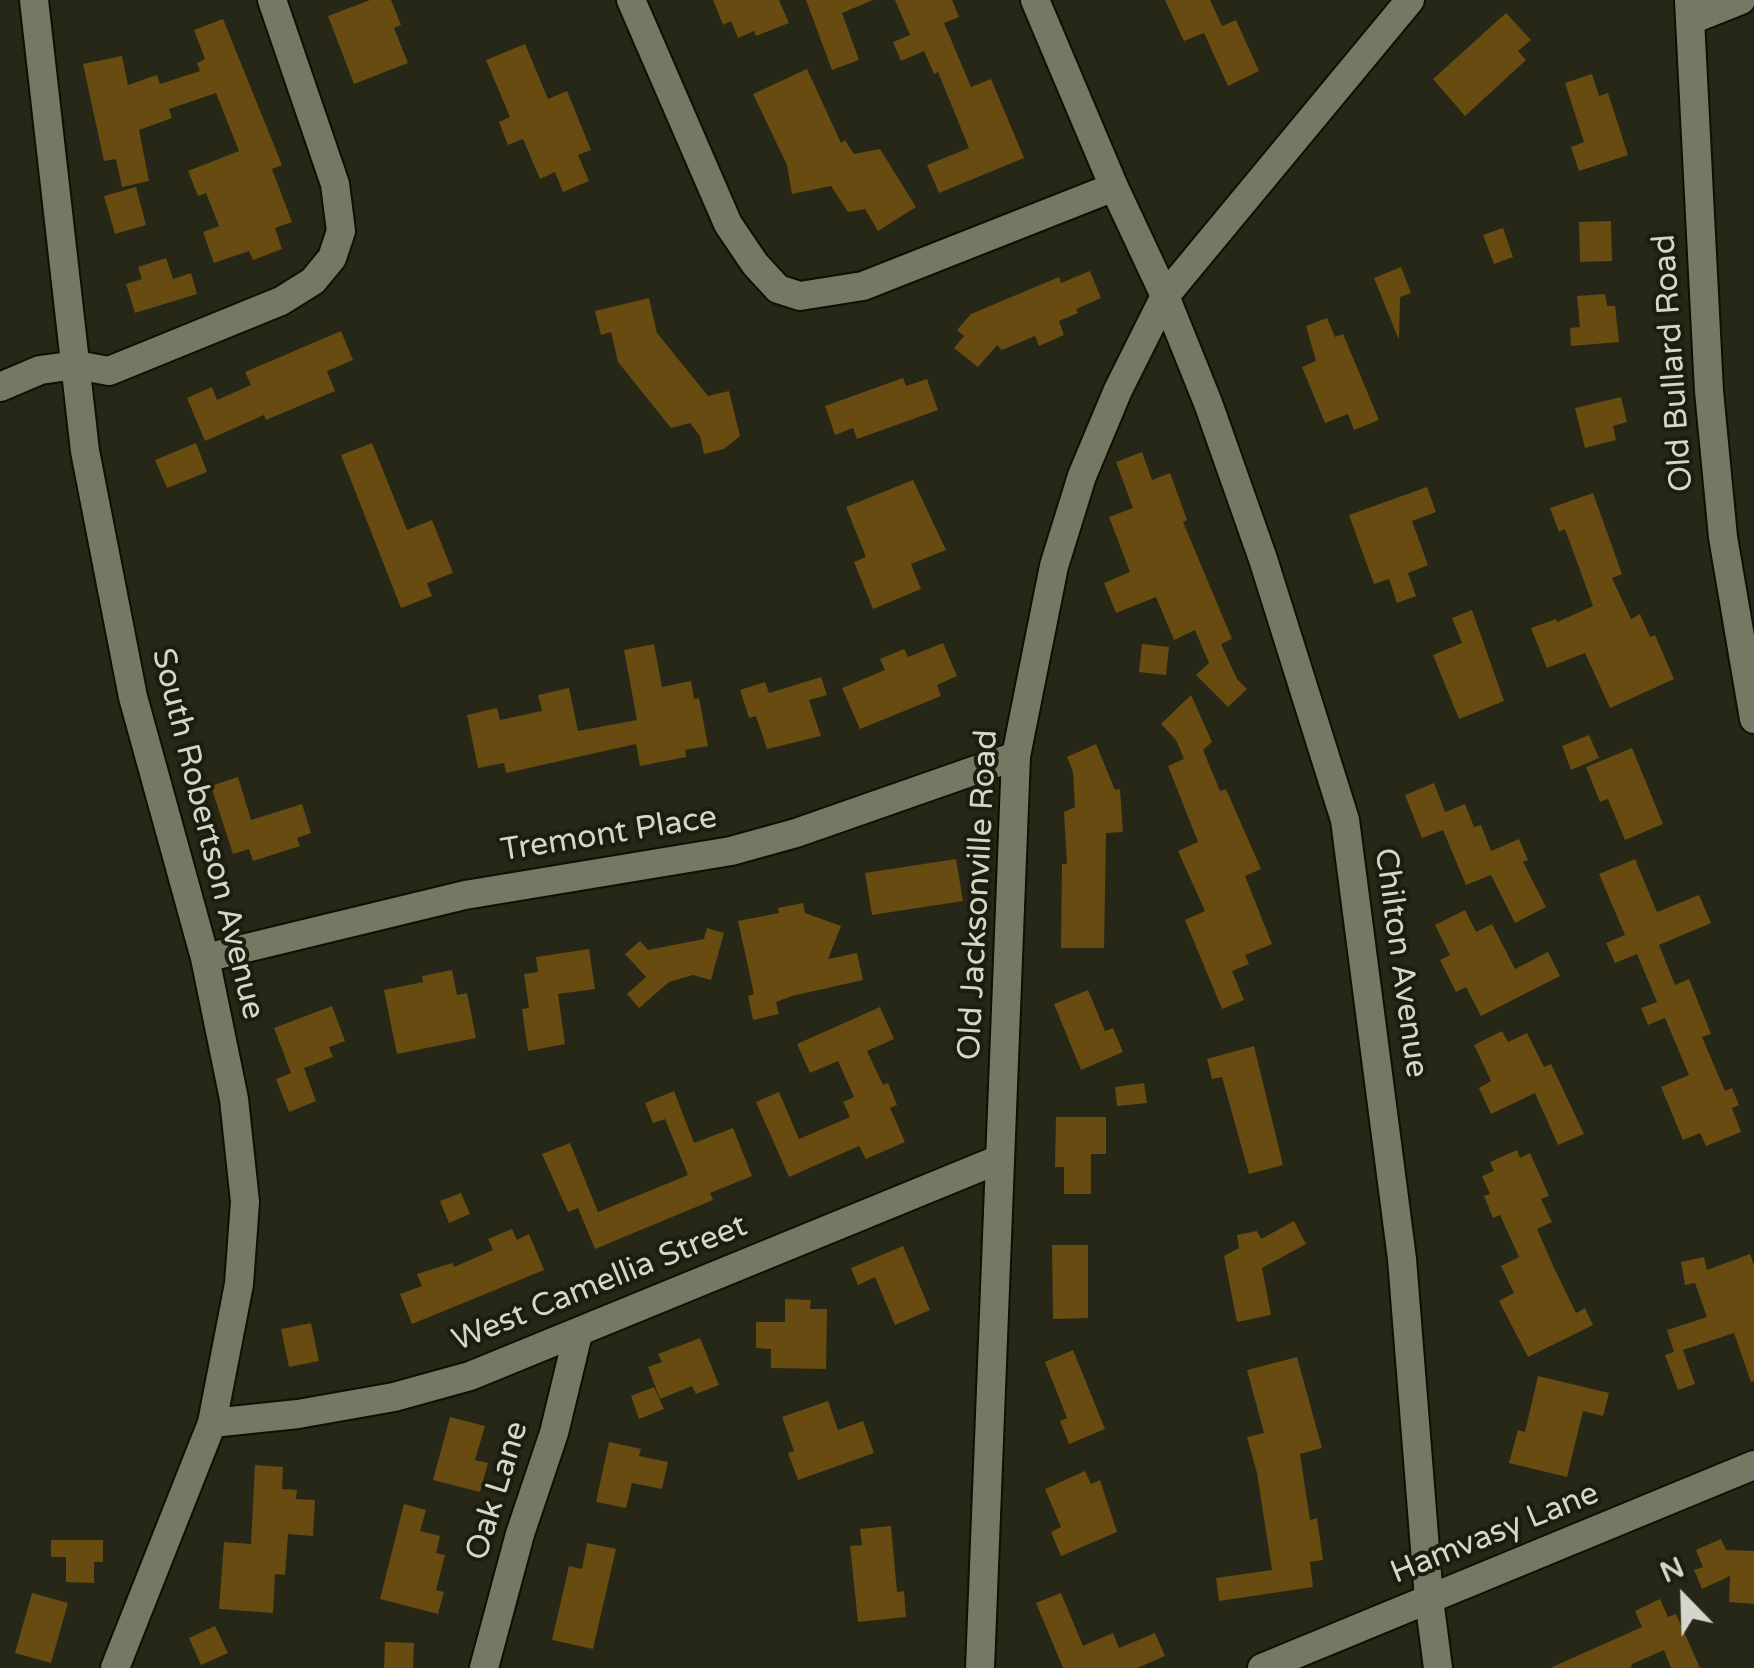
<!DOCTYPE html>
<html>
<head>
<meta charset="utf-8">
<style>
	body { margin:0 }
	#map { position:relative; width:1754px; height:1668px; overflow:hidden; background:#262716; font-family:"Varela Round",sans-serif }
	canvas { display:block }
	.north { position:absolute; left:1634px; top:1548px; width:100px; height:100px; -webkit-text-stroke:8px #1d1d0d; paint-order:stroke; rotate:337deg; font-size:28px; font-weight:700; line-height:40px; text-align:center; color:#d5d6cb }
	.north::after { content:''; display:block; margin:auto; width:35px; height:45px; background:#d5d6cb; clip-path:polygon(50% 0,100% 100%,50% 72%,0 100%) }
</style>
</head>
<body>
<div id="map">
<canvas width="1754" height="1668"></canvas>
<div class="north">N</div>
</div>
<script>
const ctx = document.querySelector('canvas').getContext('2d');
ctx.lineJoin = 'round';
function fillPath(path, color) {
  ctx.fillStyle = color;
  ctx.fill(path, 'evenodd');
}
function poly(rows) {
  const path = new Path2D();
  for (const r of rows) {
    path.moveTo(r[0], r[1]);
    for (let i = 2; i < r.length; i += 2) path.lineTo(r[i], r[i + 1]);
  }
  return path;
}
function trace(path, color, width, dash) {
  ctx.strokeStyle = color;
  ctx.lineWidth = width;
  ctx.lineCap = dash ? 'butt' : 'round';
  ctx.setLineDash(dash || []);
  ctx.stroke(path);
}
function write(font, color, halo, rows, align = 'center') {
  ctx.font = font + ' "Varela Round",sans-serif';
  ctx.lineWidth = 8;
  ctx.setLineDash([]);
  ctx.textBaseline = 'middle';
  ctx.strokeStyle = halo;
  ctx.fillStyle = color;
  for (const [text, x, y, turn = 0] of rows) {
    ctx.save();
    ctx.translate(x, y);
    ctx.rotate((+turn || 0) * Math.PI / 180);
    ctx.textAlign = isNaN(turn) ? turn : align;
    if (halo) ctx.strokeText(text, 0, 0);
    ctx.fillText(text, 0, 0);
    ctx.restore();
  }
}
fillPath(poly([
	[370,0,391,0,401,25,394,28,408,63,354,84,328,16],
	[713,0,779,0,789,23,756,36,754,31,738,38,731,21,723,25],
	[806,0,873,0,842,13,859,60,832,70],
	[895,0,952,0,959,17,944,23,971,87,991,79,1024,158,939,193,927,165,969,148,938,72,934,74,924,51,901,61,893,42,910,35],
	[1165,0,1210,0,1222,26,1236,20,1259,71,1228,86,1204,33,1184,41],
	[1506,13,1531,40,1518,51,1526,60,1465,116,1433,79],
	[223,19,282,165,272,169,292,222,275,228,282,249,253,260,249,251,214,263,203,232,219,226,206,193,198,196,188,171,239,151,216,93,169,109,172,118,139,130,149,181,122,187,116,159,104,161,83,64,122,56,128,85,157,75,160,84,200,71,197,63,205,59,194,30],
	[525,44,548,99,567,91,591,150,578,155,589,181,563,192,555,172,540,179,523,139,508,145,499,122,510,117,486,60],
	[807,69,841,143,845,140,854,154,880,149,916,207,878,231,865,209,848,212,831,186,792,194,787,165,753,94],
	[1592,74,1599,96,1608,93,1628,155,1579,171,1571,147,1584,142,1565,83],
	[136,187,146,225,115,234,104,196],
	[1611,221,1612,261,1580,262,1579,222],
	[1503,228,1513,257,1494,264,1483,235],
	[166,258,173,279,191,273,197,294,135,313,126,284,142,279,138,267],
	[1401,267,1411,293,1400,297,1399,340,1374,278],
	[1090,271,1101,298,1076,309,1078,313,1059,321,1064,335,1039,346,1035,336,1002,350,997,345,978,367,954,348,964,336,957,330,971,314,1059,277,1061,283],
	[1605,294,1607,306,1615,306,1619,342,1571,346,1570,328,1580,327,1577,296],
	[649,298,657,333,708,396,729,391,740,436,724,449,704,454,700,436,690,423,671,428,618,362,611,332,601,335,595,311],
	[1327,318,1335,337,1343,334,1379,420,1354,430,1348,414,1325,423,1302,367,1316,361,1306,326],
	[341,331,353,360,327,371,335,391,266,420,264,415,205,441,187,398,212,387,217,400,251,385,245,372],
	[903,378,906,386,927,379,938,410,857,439,853,428,835,435,825,406],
	[1621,397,1627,422,1613,426,1616,440,1585,448,1575,408],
	[196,443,207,472,167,488,155,460],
	[372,443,407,530,432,520,453,573,427,583,432,596,401,608,341,455],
	[1142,452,1152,480,1170,473,1187,520,1183,522,1232,639,1221,644,1237,679,1247,689,1228,707,1196,675,1209,663,1195,630,1174,640,1156,597,1116,613,1104,583,1130,572,1109,517,1133,508,1116,462],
	[913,480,946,550,911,564,921,589,873,609,854,562,866,557,846,507],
	[1427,487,1436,512,1412,521,1428,565,1408,573,1416,596,1397,603,1389,579,1374,584,1349,515],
	[1593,493,1622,574,1612,578,1631,619,1640,614,1650,637,1655,635,1674,679,1610,708,1585,653,1547,668,1531,628,1556,619,1557,622,1593,606,1565,529,1559,532,1550,508],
	[1472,610,1504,701,1459,719,1433,655,1462,643,1452,618],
	[943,643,957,676,937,685,941,696,860,729,842,688,885,670,880,659,904,649,908,657],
	[654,644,662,687,691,681,694,699,699,698,708,746,685,750,686,757,640,766,636,744,506,773,504,763,478,768,467,715,497,708,500,720,542,711,538,695,569,688,578,731,637,720,624,650],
	[1142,644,1169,647,1166,675,1139,672],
	[821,677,827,695,809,700,821,736,767,749,756,716,749,718,740,690,765,682,769,693],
	[1191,695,1212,742,1203,750,1220,791,1226,789,1261,869,1245,876,1272,944,1245,955,1249,964,1232,971,1244,1000,1222,1009,1185,920,1205,911,1178,851,1198,842,1168,766,1184,759,1176,740,1161,724],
	[1589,735,1599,758,1571,770,1562,746],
	[1096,744,1115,790,1120,789,1123,832,1106,833,1104,948,1061,948,1062,864,1067,864,1064,812,1075,807,1073,772,1067,757],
	[1632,748,1663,824,1625,840,1608,799,1600,802,1586,767],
	[238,777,251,820,302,804,311,833,297,838,300,846,253,861,249,849,233,854,211,786],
	[1434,783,1445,812,1465,804,1474,827,1481,825,1491,851,1519,839,1528,860,1523,862,1546,907,1515,923,1491,875,1466,885,1443,830,1422,838,1405,795],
	[956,859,963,901,872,915,865,873],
	[1635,859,1657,912,1699,895,1711,923,1659,945,1675,985,1689,979,1711,1034,1702,1037,1725,1091,1732,1088,1739,1105,1732,1108,1741,1132,1706,1146,1700,1133,1683,1140,1661,1087,1689,1075,1665,1018,1648,1025,1641,1008,1657,1002,1637,954,1615,963,1606,943,1625,935,1599,874],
	[803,903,805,913,841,926,828,959,857,953,863,980,792,996,776,1002,779,1014,753,1020,748,996,754,994,738,921,779,913,778,908],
	[1465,910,1476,932,1492,924,1515,969,1548,952,1560,976,1481,1016,1466,987,1456,992,1440,960,1450,955,1435,925],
	[707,928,724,933,711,980,693,975,669,982,639,1008,627,994,646,977,625,954,640,941,648,950,704,939],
	[589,949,595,989,558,994,565,1044,528,1051,522,1009,529,1008,524,974,538,972,536,957],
	[452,970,457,995,467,993,476,1038,397,1054,384,990,423,982,422,976],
	[1088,990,1105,1031,1113,1028,1123,1052,1081,1070,1054,1004],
	[332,1006,345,1041,329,1047,333,1057,291,1073,274,1028],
	[880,1007,894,1039,867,1051,883,1085,888,1083,897,1105,890,1108,905,1142,866,1159,859,1146,789,1177,756,1102,779,1092,799,1139,850,1117,843,1102,854,1097,838,1061,810,1073,797,1044],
	[1502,1031,1508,1042,1527,1033,1544,1067,1551,1064,1584,1134,1558,1145,1535,1093,1491,1114,1479,1088,1491,1081,1474,1045],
	[1254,1046,1283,1165,1249,1174,1222,1077,1212,1079,1207,1059],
	[304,1068,316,1101,289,1112,276,1079],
	[1144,1083,1147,1103,1117,1106,1115,1087],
	[674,1091,694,1143,733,1128,752,1176,710,1193,713,1200,595,1249,578,1208,568,1212,542,1154,570,1143,598,1212,688,1175,665,1119,653,1123,645,1103],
	[1056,1117,1106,1117,1106,1154,1091,1154,1091,1194,1064,1194,1064,1167,1055,1167],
	[1517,1150,1520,1158,1530,1153,1549,1196,1541,1199,1552,1222,1537,1229,1556,1272,1576,1313,1585,1308,1593,1325,1528,1357,1499,1301,1514,1293,1501,1266,1519,1257,1500,1215,1493,1218,1484,1196,1490,1194,1482,1176,1494,1171,1490,1162],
	[461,1193,470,1214,449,1223,440,1201],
	[1294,1221,1306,1244,1262,1268,1271,1315,1237,1322,1224,1256,1239,1248,1237,1235,1257,1231,1261,1239],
	[512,1229,517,1240,529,1234,544,1270,412,1324,400,1294,422,1286,417,1274,452,1263,454,1267,493,1250,488,1239],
	[1052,1245,1088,1245,1088,1318,1053,1319],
	[903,1246,930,1310,895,1325,875,1277,858,1285,851,1268],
	[1750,1254,1754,1265,1754,1381,1751,1382,1734,1333,1683,1350,1695,1384,1678,1390,1665,1355,1674,1352,1667,1330,1707,1317,1695,1283,1685,1285,1681,1262,1704,1257,1707,1270],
	[785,1299,811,1300,810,1309,827,1309,826,1369,771,1368,771,1349,756,1348,756,1322,785,1322],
	[311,1323,319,1361,289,1367,281,1329],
	[700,1338,719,1385,696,1394,692,1386,660,1399,648,1367,662,1362,658,1354],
	[1073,1350,1105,1429,1069,1444,1060,1421,1067,1418,1045,1362],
	[1297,1357,1322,1448,1300,1454,1310,1520,1317,1518,1323,1560,1310,1562,1313,1587,1219,1601,1216,1578,1272,1570,1257,1473,1247,1437,1264,1433,1247,1370],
	[1538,1376,1609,1393,1603,1416,1583,1411,1567,1477,1509,1463,1518,1430,1525,1432],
	[654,1387,664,1409,639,1419,631,1396],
	[828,1401,838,1430,863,1421,874,1453,798,1480,788,1453,794,1451,782,1417],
	[450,1417,485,1426,475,1460,488,1463,480,1492,433,1480],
	[609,1442,641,1449,639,1456,668,1462,662,1489,632,1483,626,1508,596,1502],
	[255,1465,283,1467,282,1489,297,1490,296,1499,315,1500,313,1536,288,1534,285,1575,275,1574,273,1613,219,1609,224,1542,251,1544],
	[1085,1471,1091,1484,1100,1480,1117,1532,1061,1556,1051,1532,1061,1527,1045,1489],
	[404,1504,426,1510,420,1531,440,1536,436,1553,445,1555,436,1590,444,1592,438,1614,380,1599],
	[891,1526,897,1592,904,1591,906,1617,858,1622,850,1546,862,1545,860,1529],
	[1721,1539,1726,1550,1754,1551,1754,1604,1729,1602,1730,1576,1702,1589,1694,1570,1703,1567,1696,1550],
	[51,1540,103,1540,103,1562,94,1562,94,1583,66,1582,66,1557,51,1557],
	[587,1543,616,1549,593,1649,552,1640,569,1566,582,1569],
	[32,1593,68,1603,51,1663,15,1653],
	[1061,1593,1083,1646,1113,1633,1119,1648,1155,1633,1165,1656,1137,1668,1063,1668,1036,1603],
	[1660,1599,1668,1617,1676,1614,1700,1668,1671,1668,1664,1650,1632,1664,1631,1668,1550,1668,1642,1627,1635,1611],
	[215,1626,228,1653,201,1665,189,1638],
	[385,1642,414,1643,413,1668,384,1668]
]), '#674b10');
const minor = poly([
	[34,0,85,451,133,697,205,958,234,1099,245,1202,239,1284,212,1423,115,1668],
	[631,0,728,224,755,264,778,289,800,296,863,286,1114,187],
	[1035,0,1114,187,1165,296,1208,403,1263,559,1345,820,1402,1259,1429,1599,1438,1668],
	[1689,0,1709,391,1723,537,1754,719],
	[1691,20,1741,0],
	[0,387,40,370,76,365,109,371,281,301,313,281,332,258,341,231,335,184,272,0],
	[205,958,465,895,731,851,796,833,1016,756],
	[212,1423,298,1414,394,1397,470,1376,1000,1159],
	[484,1668,520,1534,554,1433,578,1334],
	[1262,1668,1754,1465]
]);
const secondary = poly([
	[980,1668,1016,756,1054,566,1082,476,1118,390,1165,296,1410,0]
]);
trace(minor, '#0f1002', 32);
trace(secondary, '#0f1002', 32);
trace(minor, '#777864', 28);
trace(secondary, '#777864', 28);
write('32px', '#d5d6cb', '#1d1d0d', [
	["Old Bullard Road",1674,363,-94],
	["South Robertson Avenue",207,834,76],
	["Tremont Place",609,835,-9],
	["Old Jacksonville Road",979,895,-87],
	["Chilton Avenue",1400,963,82],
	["West Camellia Street",600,1284,-22],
	["Oak Lane",498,1491,-73],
	["Hamvasy Lane",1495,1534,-22]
]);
</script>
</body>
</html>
